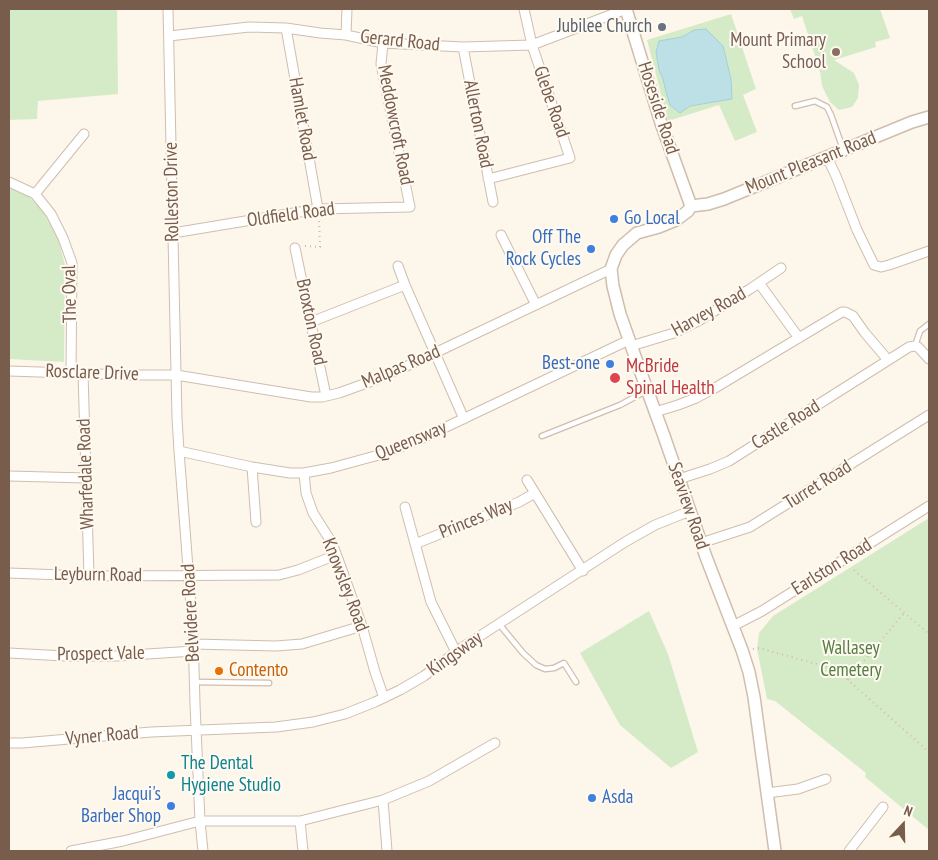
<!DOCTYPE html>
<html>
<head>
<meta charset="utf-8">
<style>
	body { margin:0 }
	#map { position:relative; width:938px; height:860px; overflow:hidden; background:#fdf6ea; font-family:"PT Sans Narrow",sans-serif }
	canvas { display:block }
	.frame { position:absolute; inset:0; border:10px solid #785d4c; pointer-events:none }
	.north { position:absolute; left:878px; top:800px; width:50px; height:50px; -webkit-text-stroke:4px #fffaf1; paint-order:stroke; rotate:21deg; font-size:14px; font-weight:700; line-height:20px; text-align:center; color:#785d4c }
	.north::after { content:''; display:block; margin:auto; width:18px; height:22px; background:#785d4c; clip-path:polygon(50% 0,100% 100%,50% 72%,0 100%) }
</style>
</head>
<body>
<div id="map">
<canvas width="938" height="860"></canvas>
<div class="frame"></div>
<div class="north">N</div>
</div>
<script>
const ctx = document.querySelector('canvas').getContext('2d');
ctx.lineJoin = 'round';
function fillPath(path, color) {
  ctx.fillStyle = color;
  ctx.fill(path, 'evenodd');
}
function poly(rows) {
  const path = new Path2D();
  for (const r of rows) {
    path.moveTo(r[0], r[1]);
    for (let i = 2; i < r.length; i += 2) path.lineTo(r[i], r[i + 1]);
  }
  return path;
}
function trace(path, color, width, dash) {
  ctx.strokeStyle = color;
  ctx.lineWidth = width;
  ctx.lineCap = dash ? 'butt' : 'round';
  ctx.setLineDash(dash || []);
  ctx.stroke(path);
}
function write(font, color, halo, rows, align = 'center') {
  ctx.font = font + ' "PT Sans Narrow",sans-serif';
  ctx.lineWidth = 4;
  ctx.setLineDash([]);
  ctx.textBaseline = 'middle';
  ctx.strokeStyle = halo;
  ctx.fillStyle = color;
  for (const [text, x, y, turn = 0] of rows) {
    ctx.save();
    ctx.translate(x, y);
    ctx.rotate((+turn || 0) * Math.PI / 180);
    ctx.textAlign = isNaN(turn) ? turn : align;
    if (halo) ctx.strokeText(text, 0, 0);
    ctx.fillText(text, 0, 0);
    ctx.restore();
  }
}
fillPath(poly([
	[9,9,117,9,118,94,38,101,37,119,9,120],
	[790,9,880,9,890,38,875,42,876,47,834,60,854,73,859,85,858,98,852,107,839,110,830,102,822,86,820,71,802,16,794,19],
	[731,14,756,89,743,95,757,132,735,141,719,105,668,121,647,40],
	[9,185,28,196,41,208,58,238,65,265,64,362,9,359],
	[929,518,929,830,865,777,866,773,775,701,767,699,757,649,759,633,773,616],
	[649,611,668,654,698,752,671,768,620,725,580,653]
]), '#d5ebc7');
const water = poly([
	[706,29,723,46,731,79,732,99,690,106,680,113,670,105,666,92,663,79,659,70,656,52,659,41,682,37,694,30,706,29]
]);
fillPath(water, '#bde0e7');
trace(water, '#a4d0d9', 1);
const service = poly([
	[795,106,815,101,827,107,831,115,843,149],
	[915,346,920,331,929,324],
	[542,436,620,405,646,391],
	[499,624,523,653,536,665,545,669,554,668,564,663,576,682],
	[194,682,269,683]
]);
const minor = poly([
	[168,9,177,418,179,451,193,633,195,704,200,821,203,851],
	[286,28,318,209],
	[346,35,347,9],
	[169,36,249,27,286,28,320,33,346,35,383,43,463,47,532,45,626,9],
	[463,47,493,202],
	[827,157,836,176,857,230,874,265,881,267,889,265,929,251],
	[488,179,570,158,532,45,524,9],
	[9,182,35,194,51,214,63,238,72,263,71,372],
	[35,194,84,134],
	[173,233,318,209,410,207,381,64,383,43],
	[501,235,536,305],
	[295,248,326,396],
	[398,266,405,285,464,419],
	[759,283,799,338],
	[311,322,405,285],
	[631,346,674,333,700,320,750,289,781,268],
	[9,371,131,375,176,375,311,397,322,397,339,393,375,380,416,362,611,269],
	[83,373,89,576],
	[655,412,678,405,696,398,715,388,842,312,845,312,853,316,865,333,888,360],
	[179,451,252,467,290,473,304,473,331,468,386,453,423,438,629,340],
	[252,467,256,522],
	[304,473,306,493,313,513,332,543,341,567,362,626,375,672,384,698],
	[9,476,86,478],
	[679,479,710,469,729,461,909,347,915,346,918,347,929,359],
	[527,480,583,571],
	[405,507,431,602,456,652],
	[701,543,750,527,929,415],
	[415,544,519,502,535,493],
	[9,573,89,576,279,575,298,570,336,555],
	[733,626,762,611,929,506],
	[193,644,276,646,302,644,362,626],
	[9,653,65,656,116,656,194,651],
	[9,743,22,743,151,732,276,727,313,722,345,714,375,702,400,690,424,676,463,647,625,542,655,525,690,511],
	[767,793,798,789,826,779],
	[383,800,387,851],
	[300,821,303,851],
	[71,851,123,841,200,821,300,821,383,800,429,781,495,743],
	[849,851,883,807]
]);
const tertiary = poly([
	[626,9,661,123,691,206],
	[691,206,688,211,676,220,659,227,637,233,623,245,616,255,611,269,613,286,620,314,637,362,664,436,706,557,742,650,749,672,754,697,775,851],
	[691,206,708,204,724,199,912,122,929,117]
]);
trace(service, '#cfbeae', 7);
trace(minor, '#cfbeae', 11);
trace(tertiary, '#cfbeae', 14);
trace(poly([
	[305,246,320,247,319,217],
	[854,570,929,634],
	[753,649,759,648,831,668,848,680,929,752],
	[848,680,904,613]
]), '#d8b9a4', 2, [1, 4]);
trace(service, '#fff', 4.5);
trace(minor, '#fff', 9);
trace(tertiary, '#fff', 11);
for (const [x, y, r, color] of [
	[662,27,5,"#6b7280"],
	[836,52,5,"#8d6e63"],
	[614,219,5,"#3f7fe0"],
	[591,249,5,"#3f7fe0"],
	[610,364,5,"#3f7fe0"],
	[615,378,6,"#e0444e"],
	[219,671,5,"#e8710a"],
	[171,775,5,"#0f9aa8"],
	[592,798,5,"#3f7fe0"],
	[171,806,5,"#3f7fe0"]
]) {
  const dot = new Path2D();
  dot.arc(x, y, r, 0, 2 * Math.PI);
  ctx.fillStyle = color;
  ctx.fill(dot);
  trace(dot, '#fffaf1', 2);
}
write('19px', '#5b616d', '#fffaf1', [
	["Jubilee Church",652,27]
], 'right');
write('19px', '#785d4c', '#fffaf1', [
	["Gerard Road",400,41,6],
	["Glebe Road",551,102,71],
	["Hoseside Road",658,108,72],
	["Hamlet Road",302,119,80],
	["Allerton Road",478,124,79],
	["Meddowcroft Road",395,125,79],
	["Mount Pleasant Road",811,163,-22],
	["Rolleston Drive",172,192,-91],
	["Oldfield Road",291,215,-8],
	["The Oval",70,294,-91],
	["Harvey Road",709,312,-29],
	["Broxton Road",311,322,78],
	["Malpas Road",401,367,-23],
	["Rosclare Drive",92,373,2],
	["Castle Road",786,425,-32],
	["Queensway",411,441,-22],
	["Wharfedale Road",86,474,-92],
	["Turret Road",818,485,-32],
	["Seaview Road",688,506,71],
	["Princes Way",476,519,-22],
	["Earlston Road",832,567,-32],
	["Leyburn Road",98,575,1],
	["Knowsley Road",345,585,69],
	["Belvidere Road",191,613,-93],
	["Prospect Vale",101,654,-1],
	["Kingsway",455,654,-35],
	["Vyner Road",102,736,-5]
]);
write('19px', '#785e54', '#fffaf1', [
	["Mount Primary",826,41],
	["School",826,63]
], 'right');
write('19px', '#366cbe', '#fffaf1', [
	["Go Local",624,219,"left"],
	["Off The",581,238],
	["Rock Cycles",581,260],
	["Best-one",600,364],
	["Jacqui's",161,795],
	["Barber Shop",161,817],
	["Asda",602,798,"left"]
], 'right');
write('19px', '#be3a42', '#fffaf1', [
	["McBride",626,367],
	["Spinal Health",626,389]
], 'left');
write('19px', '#547e43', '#fffaf1', [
	["Wallasey",851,649],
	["Cemetery",851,671]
]);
write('19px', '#c56008', '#fffaf1', [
	["Contento",229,671]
], 'left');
write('19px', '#0d838f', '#fffaf1', [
	["The Dental",181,764],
	["Hygiene Studio",181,786]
], 'left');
</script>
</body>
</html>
